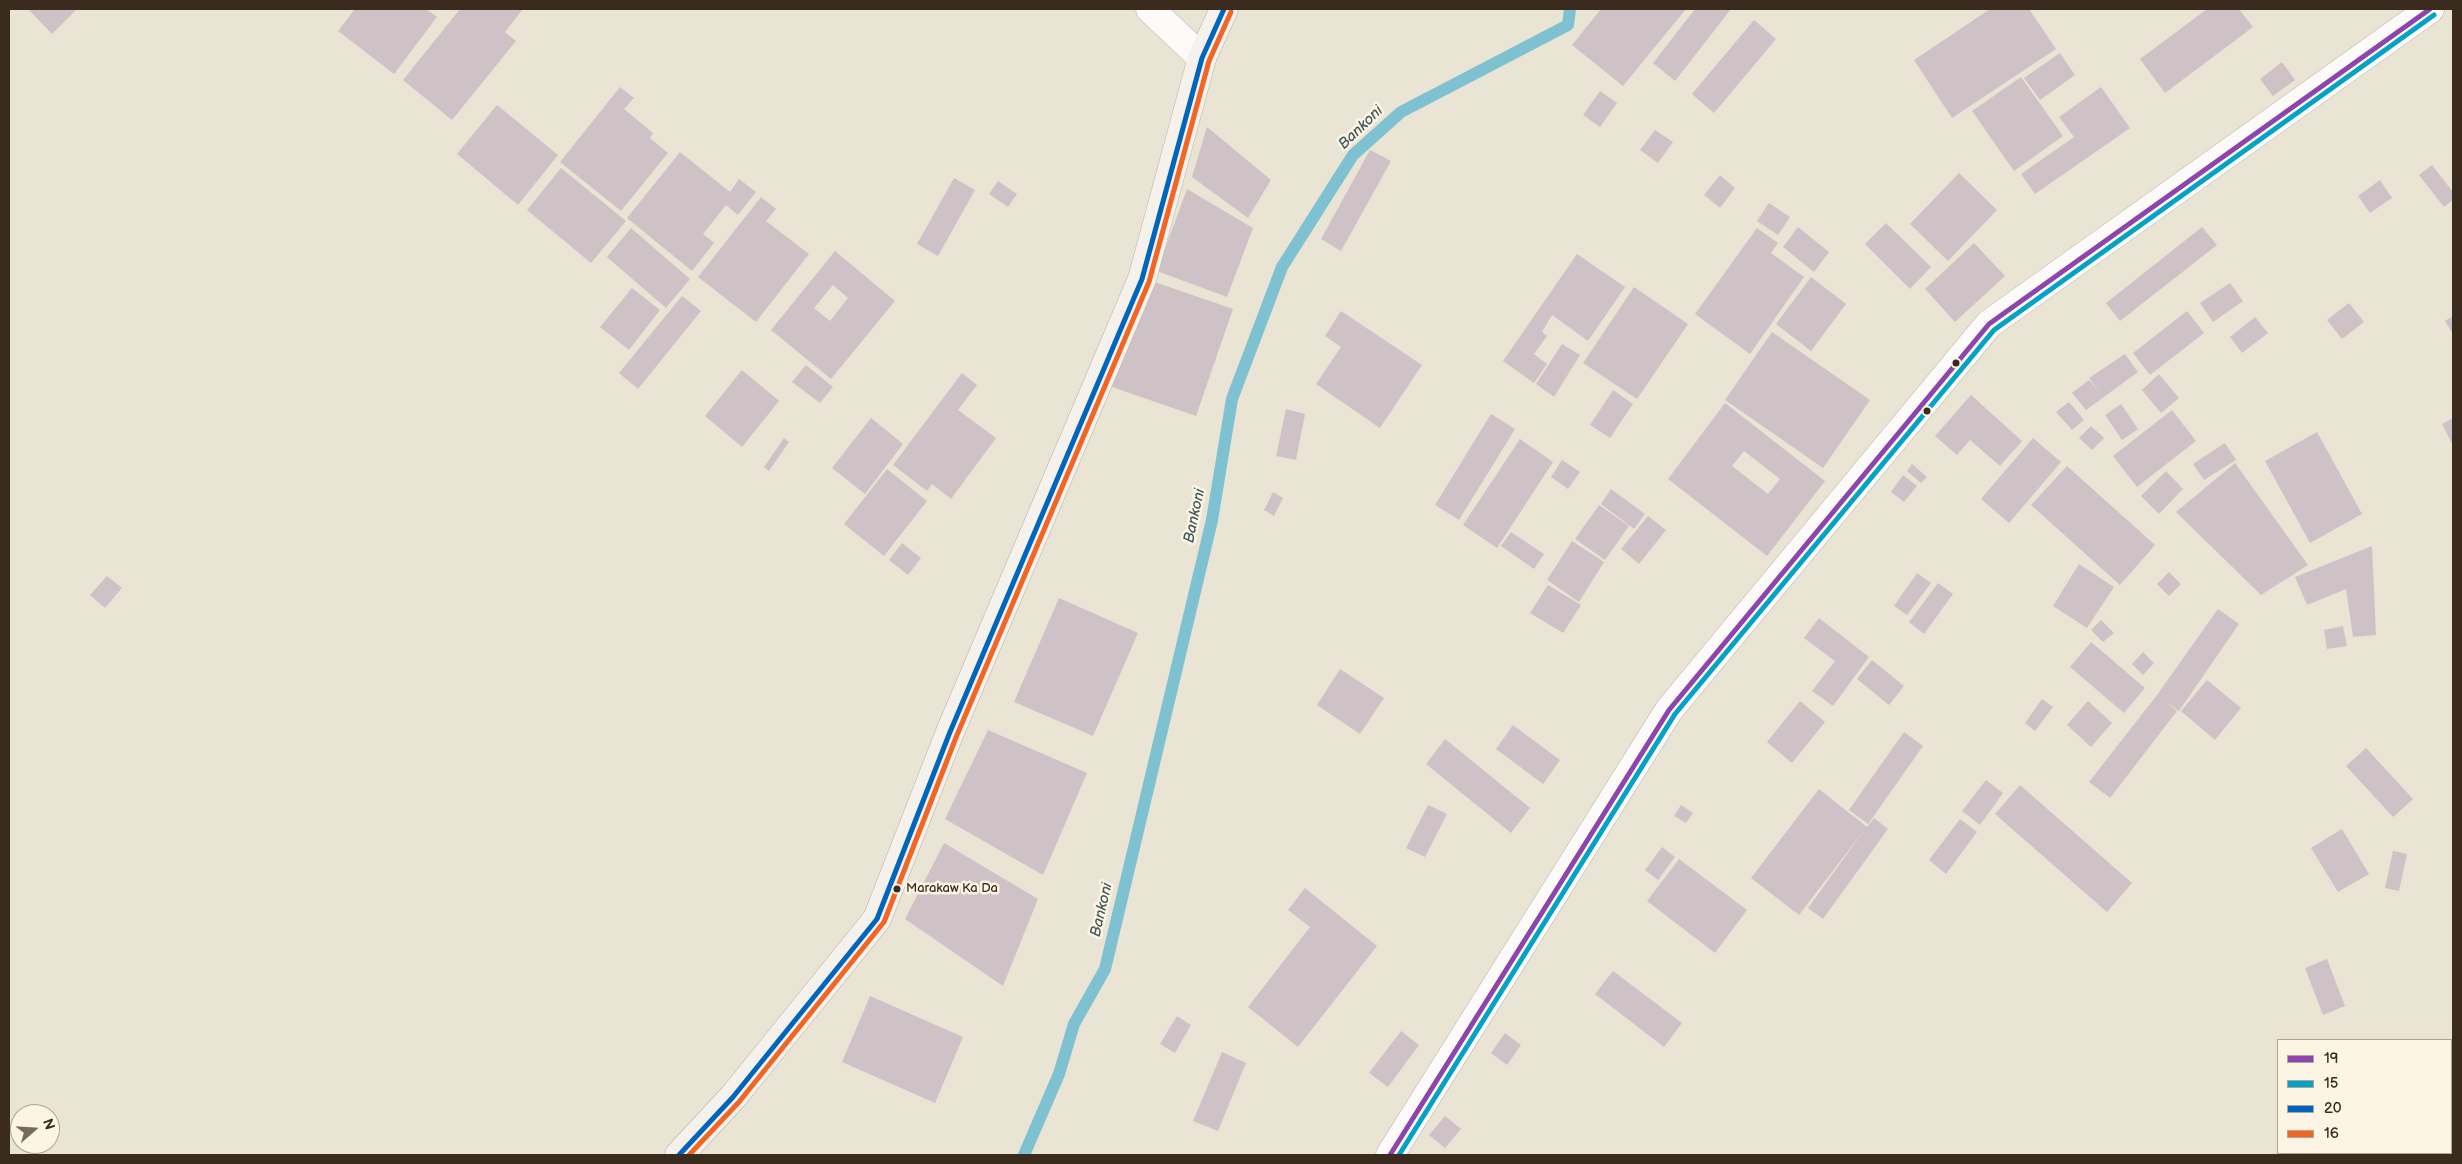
<!DOCTYPE html>
<html>
<head>
<meta charset="utf-8">
<style>
	body { margin:0 }
	#map { position:relative; width:2462px; height:1164px; overflow:hidden; background:#e9e4d4; font-family:"Balsamiq Sans",sans-serif }
	canvas { display:block }
	.frame { position:absolute; inset:0; border:10px solid #3b2a1e; pointer-events:none }
	.legend { position:absolute; left:2277px; top:1039px; width:175px; height:115px; box-sizing:border-box; background:#fcf5e5; border:1px solid #afa495; margin:0; padding:6px 9px; list-style:none; font-size:15px; color:#3b2a1e }
	.legend li { display:flex; align-items:center; gap:10px; height:25px }
	.legend b { width:25px; border:1px solid #afa495 }
	.north { position:absolute; left:10px; top:1104px; width:50px; height:50px; box-sizing:border-box; background:#fcf5e5; border:1px solid #afa495; border-radius:50%; rotate:71deg; font-size:14px; font-weight:700; line-height:20px; text-align:center; color:#3b2a1e }
	.north::after { content:''; display:block; margin:auto; width:18px; height:22px; background:#786b5e; clip-path:polygon(50% 0,100% 100%,50% 72%,0 100%) }
</style>
</head>
<body>
<div id="map">
<canvas width="2462" height="1164"></canvas>
<div class="frame"></div>
<ul class="legend">
<li><b style="height:6px;background:#8e44ad"></b>19</li>
<li><b style="height:6px;background:#03a3c5"></b>15</li>
<li><b style="height:6px;background:#0065bd"></b>20</li>
<li><b style="height:6px;background:#f26522"></b>16</li>
</ul>
<div class="north">N</div>
</div>
<script>
const ctx = document.querySelector('canvas').getContext('2d');
ctx.lineJoin = 'round';
function poly(rows) {
  const path = new Path2D();
  for (const r of rows) {
    path.moveTo(r[0], r[1]);
    for (let i = 2; i < r.length; i += 2) path.lineTo(r[i], r[i + 1]);
  }
  return path;
}
function trace(path, color, width, dash) {
  ctx.strokeStyle = color;
  ctx.lineWidth = width;
  ctx.lineCap = dash ? 'butt' : 'round';
  ctx.setLineDash(dash || []);
  ctx.stroke(path);
}
function fillPath(path, color) {
  ctx.fillStyle = color;
  ctx.fill(path, 'evenodd');
}
function write(font, color, halo, rows, align = 'center') {
  ctx.font = font + ' "Balsamiq Sans",sans-serif';
  ctx.lineWidth = 5;
  ctx.setLineDash([]);
  ctx.textBaseline = 'middle';
  ctx.strokeStyle = halo;
  ctx.fillStyle = color;
  for (const [text, x, y, turn = 0] of rows) {
    ctx.save();
    ctx.translate(x, y);
    ctx.rotate((+turn || 0) * Math.PI / 180);
    ctx.textAlign = isNaN(turn) ? turn : align;
    if (halo) ctx.strokeText(text, 0, 0);
    ctx.fillText(text, 0, 0);
    ctx.restore();
  }
}
trace(poly([
	[1024,1155,1059,1074,1074,1024,1105,969,1212,520,1232,399,1282,267,1353,155,1401,112,1568,25,1570,9]
]), '#7ec1d0', 12);
fillPath(poly([
	[28,9,77,9,52,34],
	[355,9,426,9,437,17,394,74,338,31],
	[460,9,523,9,505,32,516,41,452,120,403,80],
	[1601,9,1686,9,1623,86,1572,45],
	[1695,9,1731,9,1675,81,1653,63],
	[1990,9,2029,9,2056,49,1952,118,1914,60],
	[2207,9,2239,9,2253,27,2165,93,2140,59],
	[1754,20,1776,39,1714,113,1692,94],
	[2060,53,2075,75,2040,100,2024,78],
	[2282,62,2295,80,2273,96,2260,79],
	[2021,77,2063,136,2014,171,1972,111],
	[620,87,634,98,624,109,653,133,650,138,668,153,621,211,560,162],
	[2101,87,2130,128,2035,194,2021,174,2074,137,2059,117],
	[1600,91,1617,103,1600,127,1583,115],
	[497,105,558,155,518,205,457,154],
	[1207,127,1271,180,1248,218,1192,177],
	[1655,130,1673,142,1658,163,1640,150],
	[1370,150,1391,161,1341,251,1321,239],
	[680,152,730,192,739,179,756,192,738,215,726,205,703,234,714,243,692,271,627,218],
	[2432,165,2453,192,2453,200,2444,207,2419,175],
	[561,168,626,221,591,263,527,210],
	[1959,173,1997,210,1948,261,1910,224],
	[1720,175,1735,188,1720,208,1704,195],
	[954,178,975,190,938,256,917,244],
	[2380,180,2392,198,2370,213,2358,196],
	[998,181,1017,194,1008,207,989,194],
	[1187,189,1253,228,1227,297,1157,271],
	[761,197,776,209,766,221,809,254,756,322,698,277],
	[1769,203,1790,217,1778,235,1757,221],
	[1886,223,1931,267,1910,289,1865,244],
	[1798,227,1829,252,1814,272,1783,247],
	[2202,227,2217,245,2120,321,2106,303],
	[631,228,690,279,666,308,607,257],
	[1757,228,1778,243,1771,253,1804,277,1750,354,1695,314],
	[1974,243,2005,276,1955,322,1925,289],
	[835,251,895,301,831,379,771,330],
	[833,285,848,298,830,321,814,308],
	[1577,254,1625,287,1588,341,1552,315,1542,332,1547,336,1534,354,1547,364,1534,383,1503,361],
	[1811,277,1846,304,1811,351,1776,324],
	[1149,280,1233,309,1196,416,1112,387],
	[2230,283,2243,301,2213,322,2200,303],
	[1634,287,1688,324,1637,399,1583,363],
	[632,288,660,310,629,350,600,327],
	[682,296,701,311,638,389,619,373],
	[2349,303,2364,322,2342,339,2327,320],
	[1341,311,1422,365,1380,428,1316,384,1341,347,1325,336],
	[2187,311,2204,333,2150,375,2133,353],
	[2453,316,2453,334,2445,321],
	[2255,317,2268,333,2242,353,2230,337],
	[1772,332,1870,400,1823,468,1725,400],
	[1562,344,1580,355,1554,397,1536,384],
	[2125,354,2138,372,2086,410,2072,393,2089,380,2100,393,2089,378],
	[806,365,833,387,820,403,792,382],
	[742,370,779,401,742,447,705,416],
	[962,373,977,385,958,410,996,438,951,499,932,484,927,491,893,465],
	[2159,374,2179,398,2161,413,2142,390],
	[1613,390,1633,404,1610,438,1590,425],
	[1971,395,2022,441,2000,466,1970,440,1957,455,1935,436],
	[2069,402,2084,420,2072,430,2056,412],
	[1725,403,1825,481,1767,556,1668,479],
	[1744,451,1780,479,1768,494,1732,466],
	[2121,404,2138,429,2122,440,2105,415],
	[1286,409,1305,414,1296,460,1276,456],
	[2172,410,2196,441,2137,487,2113,456],
	[1491,414,1515,429,1459,520,1435,505],
	[871,418,903,444,865,494,832,468],
	[2453,418,2453,446,2442,424],
	[2091,426,2104,438,2092,450,2079,438],
	[2317,432,2362,514,2310,543,2265,461],
	[784,438,789,442,769,471,764,467],
	[2033,438,2061,462,2009,523,1981,499],
	[1520,439,1553,462,1497,548,1463,525],
	[2225,443,2236,460,2204,480,2193,464],
	[1562,460,1580,472,1568,489,1551,477],
	[2235,463,2308,565,2261,595,2176,512],
	[1912,464,1927,477,1921,483,1907,471],
	[2067,466,2155,545,2120,585,2031,505],
	[887,469,927,501,884,556,844,524],
	[2166,471,2183,489,2159,514,2141,496],
	[1903,475,1917,486,1904,502,1891,492],
	[1611,489,1645,514,1634,529,1601,504],
	[1273,492,1283,498,1274,516,1264,510],
	[1599,505,1629,526,1605,560,1575,539],
	[1648,516,1666,530,1639,564,1621,549],
	[1511,532,1544,554,1534,569,1501,546],
	[1572,541,1604,562,1579,602,1547,580],
	[902,543,921,558,908,575,889,560],
	[2372,546,2376,635,2353,637,2346,589,2307,605,2295,577],
	[2079,564,2114,587,2087,628,2053,606],
	[2169,572,2181,584,2169,596,2157,584],
	[1917,573,1931,583,1907,615,1894,606],
	[107,576,122,588,105,608,90,595],
	[1938,583,1953,594,1924,634,1909,622],
	[1548,585,1581,605,1563,633,1530,613],
	[1059,598,1138,633,1093,736,1014,702],
	[2218,609,2239,624,2179,711,2165,701,2177,711,2110,798,2089,782,2157,695],
	[1819,618,1869,657,1833,706,1812,691,1835,661,1804,638],
	[2101,620,2114,633,2103,642,2091,630],
	[2343,626,2347,646,2327,649,2324,630],
	[2091,642,2145,688,2124,713,2070,667],
	[2143,652,2154,663,2143,675,2132,664],
	[1872,660,1904,686,1889,705,1857,679],
	[1340,669,1384,698,1360,734,1317,705],
	[2207,680,2241,708,2215,740,2181,711],
	[2042,699,2053,707,2035,731,2025,723],
	[1800,701,1825,722,1792,763,1767,742],
	[2088,701,2112,723,2091,747,2067,725],
	[1513,725,1560,760,1543,784,1496,749],
	[988,730,1087,773,1043,875,945,819],
	[1904,732,1923,746,1868,824,1849,810],
	[1445,739,1530,808,1511,833,1426,764],
	[2366,748,2413,799,2393,817,2346,766],
	[1986,780,2003,793,1980,825,1962,811],
	[2020,785,2132,883,2107,912,1995,814],
	[1819,789,1867,827,1874,818,1888,829,1823,919,1808,908,1865,829,1799,915,1751,878],
	[1428,805,1447,814,1425,857,1406,848],
	[1681,805,1693,813,1686,823,1674,816],
	[1960,819,1977,832,1946,874,1929,860],
	[2342,829,2369,874,2338,892,2311,848],
	[944,843,1038,899,1003,986,905,919],
	[1662,847,1675,857,1658,880,1645,870],
	[2393,851,2407,854,2399,891,2385,888],
	[1679,859,1747,910,1715,953,1647,901],
	[1305,888,1377,946,1298,1047,1248,1007,1310,927,1288,910],
	[2327,959,2345,1006,2323,1015,2305,968],
	[1613,971,1682,1023,1664,1047,1595,994],
	[870,996,963,1037,935,1103,842,1062],
	[1177,1016,1191,1025,1175,1053,1160,1044],
	[1401,1031,1419,1045,1388,1087,1369,1073],
	[1505,1033,1521,1045,1507,1065,1491,1053],
	[1222,1052,1246,1063,1218,1131,1193,1121],
	[2451,1108,2453,1114,2453,1155,2439,1155,2438,1153,2451,1153],
	[1445,1116,1461,1129,1445,1148,1429,1135]
]), '#cfc2c6');
const street = poly([
	[1150,9,1202,58],
	[1390,1155,1669,710,1989,324,2430,9]
]);
const secondary = poly([
	[679,1155,733,1097,877,919,950,732,1142,279,1202,58,1224,9]
]);
trace(street, '#b5b1a6', 29);
trace(secondary, '#b5b1a6', 29);
trace(street, '#fcfbf9', 28);
trace(secondary, '#f5f2ee', 28);
trace(poly([
	[1390,1155,1669,710,1989,324,2430,9]
]), '#8e44ad', 5);
trace(poly([
	[1399,1155,1675,714,1994,330,2434,15]
]), '#03a3c5', 5);
trace(poly([
	[679,1155,733,1097,877,919,950,732,1142,279,1202,58,1224,9]
]), '#0065bd', 5);
trace(poly([
	[689,1155,739,1102,884,922,957,735,1149,282,1209,61,1231,12]
]), '#f26522', 5);
for (const [x, y, r, color] of [
	[1956,363,4.5,"#3b2a1e"],
	[1927,411,4.5,"#3b2a1e"],
	[897,889,4.5,"#3b2a1e"]
]) {
  const dot = new Path2D();
  dot.arc(x, y, r, 0, 2 * Math.PI);
  ctx.fillStyle = color;
  ctx.fill(dot);
  trace(dot, '#fcf5e5', 2);
}
write('13px', '#3b2a1e', '#fcf5e5', [
	["Marakaw Ka Da",906,889]
], 'left');
write('italic 15px', '#425a5c', '#fcf5e5', [
	["Bankoni",1361,128,-44],
	["Bankoni",1195,516,-78],
	["Bankoni",1102,910,-77]
]);
</script>
</body>
</html>
